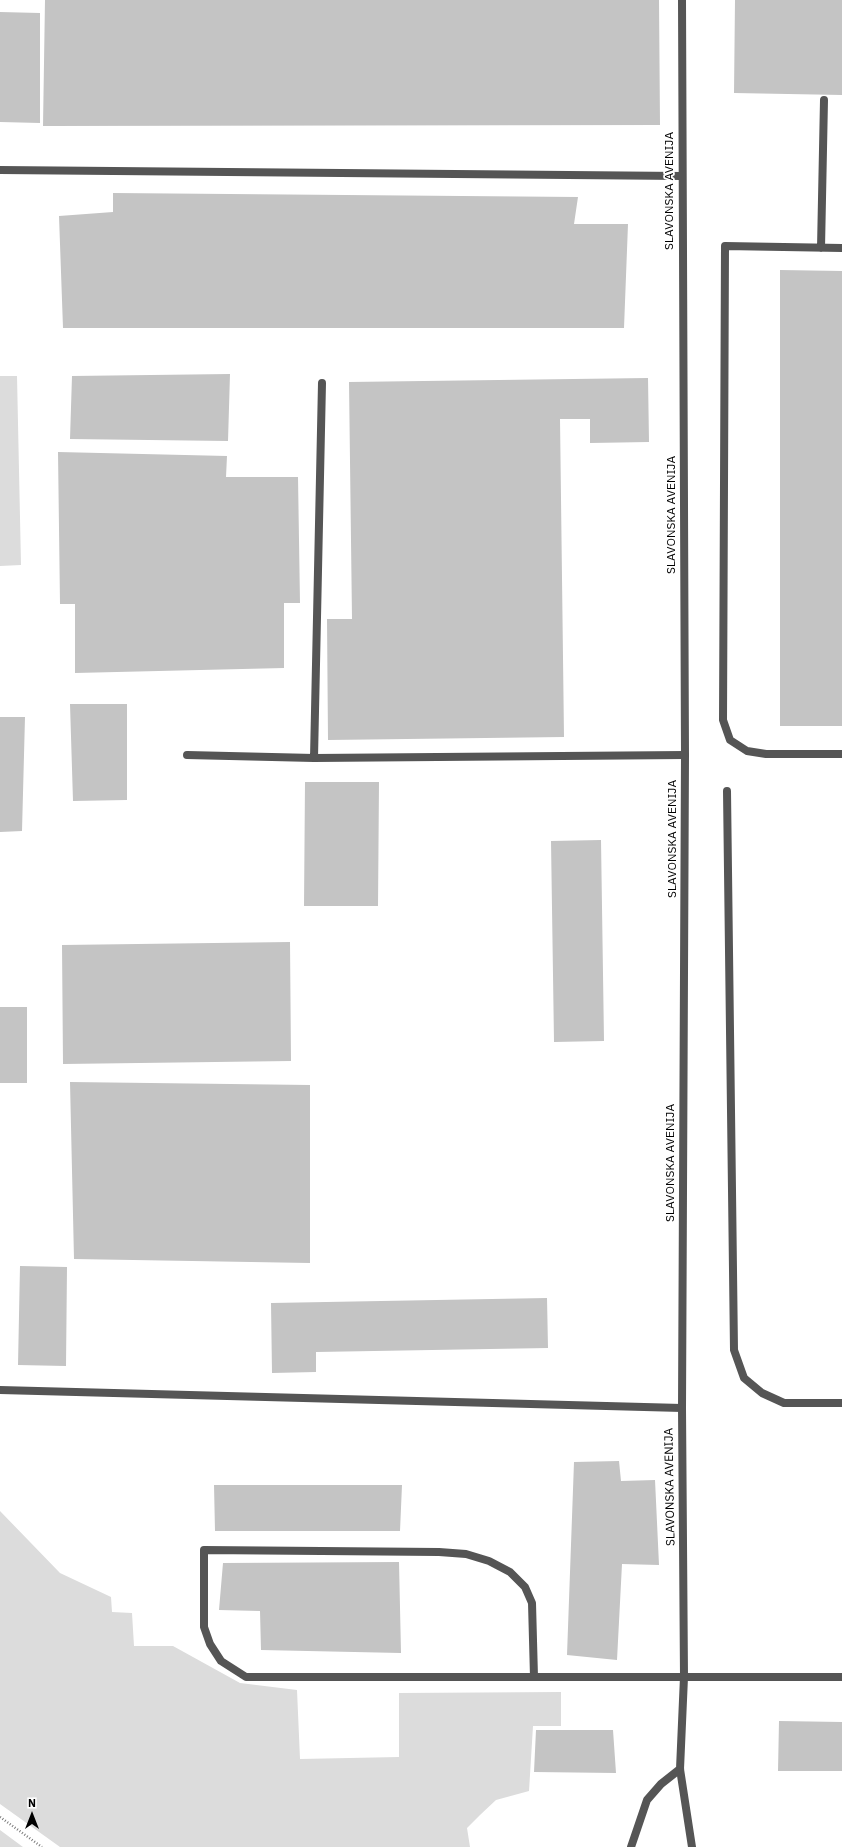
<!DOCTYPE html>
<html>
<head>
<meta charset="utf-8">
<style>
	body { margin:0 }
	#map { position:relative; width:842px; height:1847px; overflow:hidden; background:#fff; font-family:"IBM Plex Sans",sans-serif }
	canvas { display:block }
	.north { position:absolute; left:12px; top:1795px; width:40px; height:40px; -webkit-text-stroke:3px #fff; paint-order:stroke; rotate:0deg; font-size:11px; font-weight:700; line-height:16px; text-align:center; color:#000 }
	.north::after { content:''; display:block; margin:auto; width:14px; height:18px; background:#000; clip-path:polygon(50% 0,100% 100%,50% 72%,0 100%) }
</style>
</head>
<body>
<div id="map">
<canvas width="842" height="1847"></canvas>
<div class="north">N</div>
</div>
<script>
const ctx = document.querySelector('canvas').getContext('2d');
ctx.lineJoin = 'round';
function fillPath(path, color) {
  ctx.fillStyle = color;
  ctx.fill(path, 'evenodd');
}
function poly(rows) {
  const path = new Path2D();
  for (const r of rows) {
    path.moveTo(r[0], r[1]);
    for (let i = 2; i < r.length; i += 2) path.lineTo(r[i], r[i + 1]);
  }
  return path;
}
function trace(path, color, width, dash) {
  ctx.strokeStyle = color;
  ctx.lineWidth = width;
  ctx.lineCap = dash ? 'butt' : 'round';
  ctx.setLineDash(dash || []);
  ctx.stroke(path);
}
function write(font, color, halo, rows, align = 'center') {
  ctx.font = font + ' "IBM Plex Sans",sans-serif';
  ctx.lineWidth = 3.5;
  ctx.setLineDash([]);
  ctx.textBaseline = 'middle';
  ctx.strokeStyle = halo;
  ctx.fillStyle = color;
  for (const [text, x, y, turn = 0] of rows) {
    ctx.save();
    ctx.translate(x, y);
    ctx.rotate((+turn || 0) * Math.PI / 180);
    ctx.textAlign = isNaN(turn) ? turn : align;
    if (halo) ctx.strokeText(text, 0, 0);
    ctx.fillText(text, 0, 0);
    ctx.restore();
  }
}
fillPath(poly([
	[0,376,17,376,21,565,0,566],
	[0,1511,60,1573,111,1597,112,1612,132,1613,134,1646,173,1646,240,1683,297,1690,300,1759,399,1757,399,1693,561,1692,561,1726,533,1726,529,1791,496,1800,480,1815,467,1828,470,1847,60,1847,0,1804],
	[0,1830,23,1847,0,1847]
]), '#dcdcdc');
fillPath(poly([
	[45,0,659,0,660,125,43,126],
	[735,0,842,0,842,95,734,93],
	[0,12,40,13,40,123,0,122],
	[113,193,578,197,574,224,628,224,624,328,63,328,59,216,113,212],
	[780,270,842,271,842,726,780,726],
	[230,374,228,441,70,439,72,376],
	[648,378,649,442,590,443,590,419,560,419,564,737,328,740,327,619,352,619,349,382],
	[58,452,227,456,226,477,298,477,300,603,284,603,284,668,75,673,75,604,60,604],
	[70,704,127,704,127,800,73,801],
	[0,717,25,717,22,831,0,832],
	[305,782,379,782,378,906,304,906],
	[601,840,604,1041,554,1042,551,841],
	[290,942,291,1061,63,1064,62,945],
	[0,1007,27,1007,27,1083,0,1083],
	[70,1082,310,1085,310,1263,74,1259],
	[20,1266,67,1267,66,1366,18,1365],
	[547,1298,548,1348,316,1352,316,1372,272,1373,271,1303],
	[619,1461,621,1481,655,1480,659,1565,622,1564,617,1660,567,1655,574,1462],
	[214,1485,402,1485,400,1531,215,1531],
	[399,1562,401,1653,261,1650,260,1611,219,1610,223,1563],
	[779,1721,842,1722,842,1771,778,1771],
	[536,1730,613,1730,616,1773,534,1772]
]), '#c4c4c4');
trace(poly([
	[0,1817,42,1847]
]), '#777', 2.5, [1, 2]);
trace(poly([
	[0,170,682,176],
	[821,248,824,100],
	[842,248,725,246,723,720,730,740,747,751,766,754,842,754],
	[187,755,314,758,685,755],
	[314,758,322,383],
	[727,791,734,1350,744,1378,762,1393,784,1403,842,1403],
	[0,1390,682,1408],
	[534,1677,532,1603,525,1587,510,1572,489,1561,466,1554,439,1552,204,1550,204,1627,210,1644,221,1661,246,1677,842,1677],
	[684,1677,680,1769,692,1847],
	[631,1847,647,1800,661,1784,680,1769]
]), '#555', 8);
trace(poly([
	[682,0,685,755,682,1408,684,1677]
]), '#555', 8);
write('12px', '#000', '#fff', [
	["SLAVONSKA AVENIJA",670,191,-90],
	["SLAVONSKA AVENIJA",672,515,-90],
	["SLAVONSKA AVENIJA",673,839,-90],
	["SLAVONSKA AVENIJA",671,1163,-90],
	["SLAVONSKA AVENIJA",670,1487,-91]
]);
</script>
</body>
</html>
